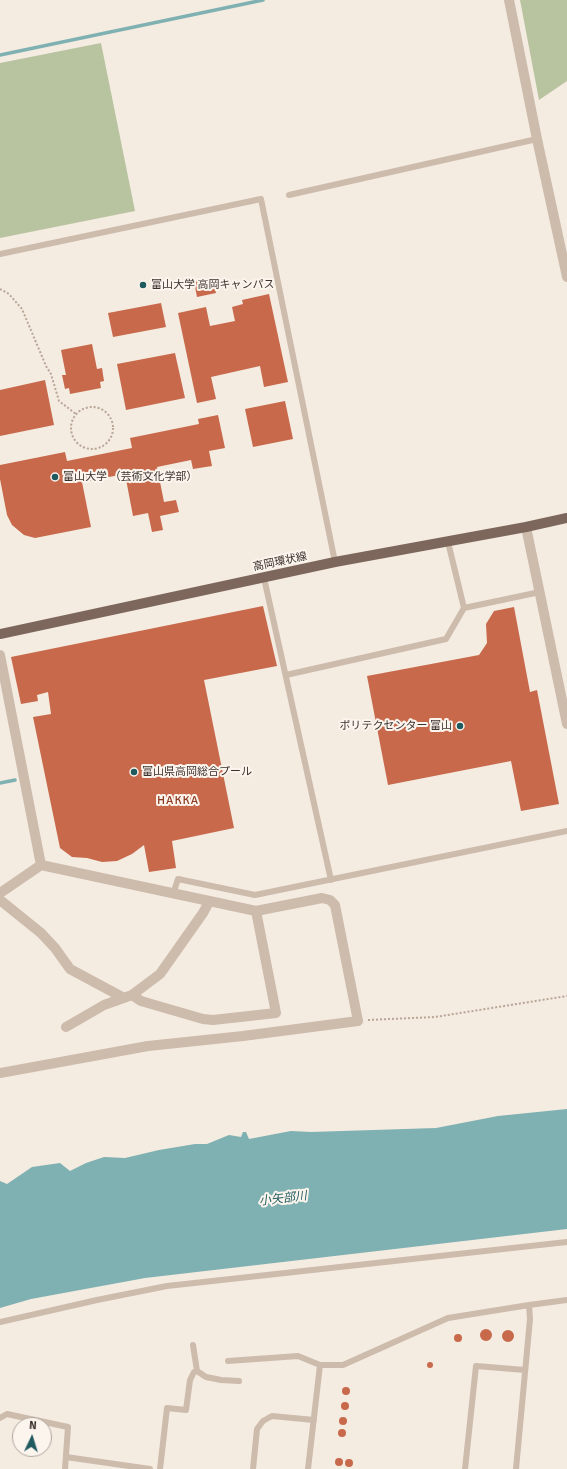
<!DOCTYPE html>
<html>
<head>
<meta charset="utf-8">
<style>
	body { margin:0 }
	#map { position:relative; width:567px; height:1469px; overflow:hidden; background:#f4ebe1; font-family:Signika,sans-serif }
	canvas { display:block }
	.north { position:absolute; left:12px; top:1417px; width:40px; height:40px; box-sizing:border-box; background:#fbf5ee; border:1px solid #aea6a0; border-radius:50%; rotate:4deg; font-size:11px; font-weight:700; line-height:16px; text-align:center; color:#3b302b }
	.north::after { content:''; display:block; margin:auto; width:14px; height:18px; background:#1f5a5e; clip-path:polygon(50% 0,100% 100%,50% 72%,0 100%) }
</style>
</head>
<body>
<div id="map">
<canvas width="567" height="1469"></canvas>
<div class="north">N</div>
</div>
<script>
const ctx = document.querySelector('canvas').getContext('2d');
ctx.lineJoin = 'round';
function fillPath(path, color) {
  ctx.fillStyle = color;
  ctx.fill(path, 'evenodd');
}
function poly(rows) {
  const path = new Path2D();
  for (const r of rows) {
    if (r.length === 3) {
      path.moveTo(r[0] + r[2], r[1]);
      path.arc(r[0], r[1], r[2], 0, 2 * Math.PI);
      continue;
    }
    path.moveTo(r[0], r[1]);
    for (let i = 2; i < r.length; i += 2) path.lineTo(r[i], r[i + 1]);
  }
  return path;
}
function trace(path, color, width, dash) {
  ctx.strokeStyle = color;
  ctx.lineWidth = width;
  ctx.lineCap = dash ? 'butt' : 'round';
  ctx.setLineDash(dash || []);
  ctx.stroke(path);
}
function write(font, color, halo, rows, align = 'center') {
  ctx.font = font + ' Signika,"Noto Sans JP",sans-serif';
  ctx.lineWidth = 4;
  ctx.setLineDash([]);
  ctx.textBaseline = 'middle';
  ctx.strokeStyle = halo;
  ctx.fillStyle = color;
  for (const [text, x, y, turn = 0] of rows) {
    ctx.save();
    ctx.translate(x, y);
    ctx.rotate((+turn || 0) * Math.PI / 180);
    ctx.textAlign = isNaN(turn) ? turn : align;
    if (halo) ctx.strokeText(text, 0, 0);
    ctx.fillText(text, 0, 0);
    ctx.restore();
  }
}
fillPath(poly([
	[520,0,567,0,567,81,539,100],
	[101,43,135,211,0,238,0,63]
]), '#b8c4a0');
fillPath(poly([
	[567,1109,567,1229,145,1278,31,1299,0,1308,0,1181,7,1184,32,1167,60,1163,70,1171,86,1163,104,1157,125,1158,159,1150,195,1144,207,1144,229,1135,241,1137,243,1132,246,1132,249,1139,291,1131,311,1132,436,1128,498,1116]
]), '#7fb0b2');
trace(poly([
	[0,55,263,0],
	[0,783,15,780]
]), '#7fb0b2', 3.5);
fillPath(poly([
	[212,277,216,293,197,297,194,281],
	[269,294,288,382,264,387,260,366,211,377,216,399,197,403,178,313,206,307,210,326,235,321,232,307,243,304,242,300],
	[161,303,166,327,113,337,108,313],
	[92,344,97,369,102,368,104,381,100,382,101,388,70,394,69,388,65,389,62,375,66,375,61,350],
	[175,353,185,398,126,410,117,364],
	[45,380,54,425,0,436,0,390],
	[285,401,293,439,253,447,245,409],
	[218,415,225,448,209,451,212,466,193,469,191,460,157,467,164,502,176,500,179,512,160,516,163,530,152,532,148,513,133,516,125,474,82,482,91,527,35,538,24,535,12,525,7,515,0,479,0,465,65,452,67,461,132,448,130,438,199,424,198,419],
	[263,606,277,666,204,680,234,828,172,841,176,868,149,872,144,845,132,854,117,861,102,862,87,858,72,857,60,848,33,717,51,714,48,692,37,695,38,701,21,704,11,657],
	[514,607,530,692,537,690,559,804,521,811,511,761,388,785,367,676,479,655,487,643,486,624,494,611],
	[486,1335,6],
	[508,1336,6],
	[458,1338,4],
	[430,1365,3],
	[346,1391,4],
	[345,1406,4],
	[343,1421,4],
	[342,1433,4],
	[339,1462,4],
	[349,1463,4]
]), '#c8694b');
trace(poly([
	[0,289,9,294,22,309,46,366,51,374,59,401,76,414],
	[92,428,21],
	[368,1020,435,1017,567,996]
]), '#b9a596', 2, [2, 2]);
trace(poly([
	[289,195,537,139],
	[0,254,261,199,335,562],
	[448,542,464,608],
	[264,578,331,880],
	[286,675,446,639,464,608,540,592],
	[173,894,178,879,255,895,567,831],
	[529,1305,567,1300],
	[0,1322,97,1300,167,1286,567,1242],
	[228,1361,298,1356,320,1365,308,1469],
	[320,1365,343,1365,448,1318,529,1305,530,1319,516,1469],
	[197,1371,206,1377,221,1380,239,1381],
	[0,1418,7,1414,68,1427,65,1469],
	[66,1457,150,1469],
	[160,1469,167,1408,186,1410,190,1380,194,1372,197,1371,193,1345],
	[253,1469,257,1429,263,1421,272,1416,314,1420],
	[465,1469,476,1366,525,1370]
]), '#cdbbac', 6);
trace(poly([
	[526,527,567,724],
	[0,655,41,865],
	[0,893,41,865,256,911,322,898,330,900,335,905,358,1021,243,1036,148,1046,0,1073],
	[0,900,41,933,55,948,70,969,124,998],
	[132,995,141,1001,203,1019,213,1020,276,1013,256,911],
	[66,1027,104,1005,132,995,160,974,203,913,209,902]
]), '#cdbbac', 10);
trace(poly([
	[509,0,537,139,567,277]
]), '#cdbbac', 10);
trace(poly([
	[0,634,335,562,526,527,567,518]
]), '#7d675c', 10);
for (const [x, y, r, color] of [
	[143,285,4,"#1f5a5e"],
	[55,477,4,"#1f5a5e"],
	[460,726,4,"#1f5a5e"],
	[134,772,4,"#1f5a5e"]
]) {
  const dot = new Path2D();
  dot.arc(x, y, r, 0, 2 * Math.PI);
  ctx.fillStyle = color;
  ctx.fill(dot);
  trace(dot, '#fbf5ee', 1.5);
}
write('11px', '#3b302b', '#fbf5ee', [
	["富山大学 高岡キャンパス",151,285],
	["富山大学 （芸術文化学部）",63,477],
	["ポリテクセンター 富山",452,726,"right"],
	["富山県高岡総合プール",142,772]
], 'left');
write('11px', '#3b302b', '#fbf5ee', [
	["高岡環状線",280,562,-12]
]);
ctx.letterSpacing = '1px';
write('12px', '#8c3b22', '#fbf5ee', [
	["HAKKA",178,801]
]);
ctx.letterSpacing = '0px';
write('italic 12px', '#1f5a5e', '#fbf5ee', [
	["小矢部川",283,1199,-7]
]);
</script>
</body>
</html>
